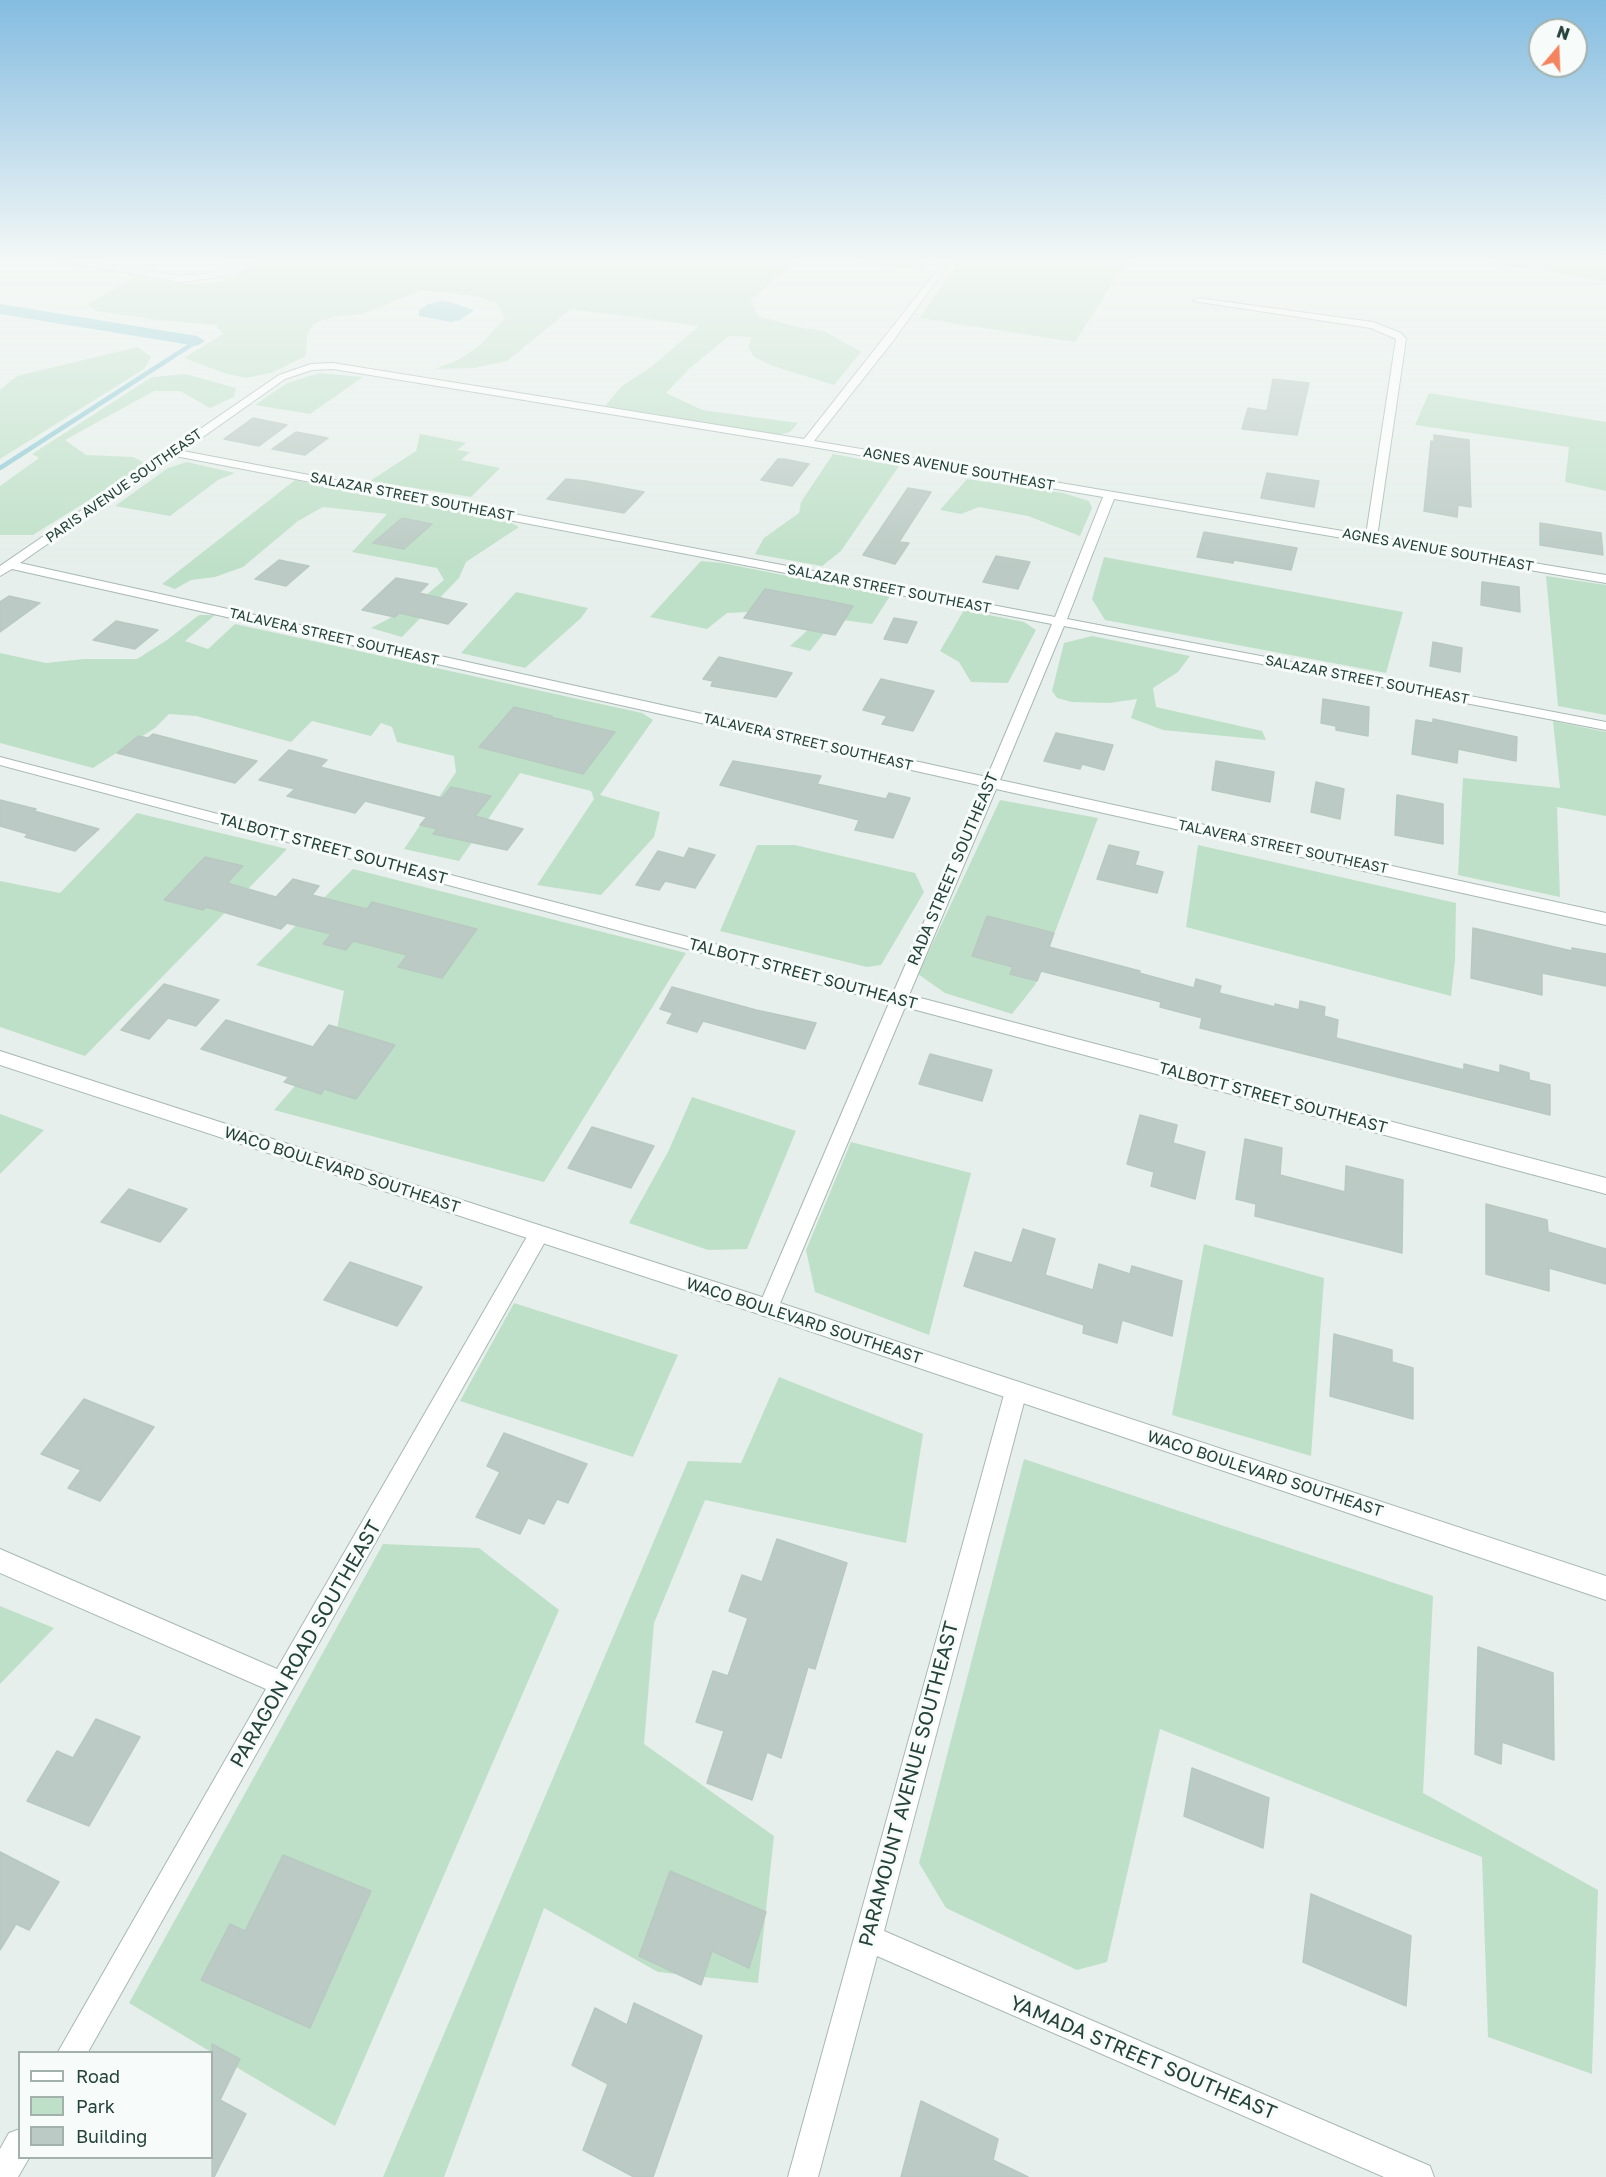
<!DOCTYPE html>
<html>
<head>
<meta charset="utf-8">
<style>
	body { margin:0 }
	#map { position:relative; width:1606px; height:2177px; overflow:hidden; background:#e6efeb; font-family:"Golos Text",sans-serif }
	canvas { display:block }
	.legend { position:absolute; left:18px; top:2051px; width:195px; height:108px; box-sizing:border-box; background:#f7fbf9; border:2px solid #a3b1ad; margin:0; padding:8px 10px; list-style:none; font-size:18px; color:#24423a }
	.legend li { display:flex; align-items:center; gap:12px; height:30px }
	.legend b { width:30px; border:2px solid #a3b1ad }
	.north { position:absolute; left:1528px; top:18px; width:60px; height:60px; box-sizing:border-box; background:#f7fbf9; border:2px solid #a3b1ad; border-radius:50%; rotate:19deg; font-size:16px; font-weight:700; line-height:24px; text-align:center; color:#24423a }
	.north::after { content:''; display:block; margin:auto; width:21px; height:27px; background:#f4845f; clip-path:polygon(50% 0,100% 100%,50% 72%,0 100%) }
</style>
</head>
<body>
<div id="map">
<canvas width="1606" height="2177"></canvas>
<ul class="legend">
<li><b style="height:8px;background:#fff"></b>Road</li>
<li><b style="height:16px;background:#bfe0c8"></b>Park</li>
<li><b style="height:16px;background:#bbcac4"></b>Building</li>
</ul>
<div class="north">N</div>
</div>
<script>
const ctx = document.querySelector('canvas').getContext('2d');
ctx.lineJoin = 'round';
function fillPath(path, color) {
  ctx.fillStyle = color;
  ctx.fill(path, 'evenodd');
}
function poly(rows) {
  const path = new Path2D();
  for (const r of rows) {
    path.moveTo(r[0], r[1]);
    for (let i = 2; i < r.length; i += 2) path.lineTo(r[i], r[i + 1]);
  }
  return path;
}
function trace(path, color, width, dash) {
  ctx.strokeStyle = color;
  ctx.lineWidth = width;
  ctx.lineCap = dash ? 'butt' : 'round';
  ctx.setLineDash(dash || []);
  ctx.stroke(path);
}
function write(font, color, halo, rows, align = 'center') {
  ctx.font = font + ' "Golos Text",sans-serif';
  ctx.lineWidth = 6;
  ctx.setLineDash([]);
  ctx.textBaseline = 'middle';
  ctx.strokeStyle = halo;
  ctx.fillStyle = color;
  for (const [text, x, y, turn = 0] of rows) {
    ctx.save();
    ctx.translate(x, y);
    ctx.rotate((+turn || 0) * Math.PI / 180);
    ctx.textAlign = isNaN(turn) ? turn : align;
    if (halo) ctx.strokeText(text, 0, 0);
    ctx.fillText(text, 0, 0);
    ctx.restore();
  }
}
fillPath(poly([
	[260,261,796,261,751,300,758,316,796,327,824,331,861,352,834,385,773,366,754,357,748,347,752,337,729,336,690,368,666,393,702,410,798,423,790,432,778,435,605,406,622,386,651,367,699,326,571,309,507,361,474,368,435,369,458,360,479,346,505,318,497,304,481,297,422,290,362,314,333,317,313,324,307,335,306,356,271,373,246,378,224,373,184,358,223,334,216,325,156,320,96,311,88,304,134,278,184,284,218,282,233,277],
	[840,261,916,261,923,264,926,270],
	[959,261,1131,261,1120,271,1075,342,920,318],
	[1477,261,1606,261,1606,282,1563,274],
	[138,347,151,357,144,369,0,459,0,390,17,376],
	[319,373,363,377,310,414,255,405,287,383],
	[186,374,236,388,234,397,210,408,180,391,154,391,65,440,86,455,133,457,147,464,33,535,0,535,0,486,39,458,32,454,152,377],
	[1429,393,1606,422,1606,491,1565,482,1569,447,1415,425],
	[420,434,466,443,457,450,470,452,461,460,500,468,471,497,370,481,416,451],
	[833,454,899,466,841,551,822,566,755,554,764,538,799,513,801,502],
	[187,462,235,473,218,480,170,516,115,506,168,468],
	[967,479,1063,493,1089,501,1092,508,1080,536,1028,516,979,507,961,514,940,510],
	[295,480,373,497,506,520,519,527,466,562,459,578,402,637,371,628,413,606,444,580,437,568,352,552,387,514,323,507,298,521,243,567,215,577,191,580,175,589,162,584],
	[1104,557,1403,612,1386,673,1105,620,1092,599],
	[701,561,722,563,890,596,872,624,835,619,810,651,790,646,818,621,792,610,727,613,707,629,650,617],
	[1546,576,1606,585,1606,715,1558,706],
	[516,592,588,608,581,618,525,668,461,653],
	[964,610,1024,622,1036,630,1008,683,971,682,959,662,940,651],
	[199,615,215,615,185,641,208,649,235,624,642,713,653,720,600,795,660,812,654,837,601,895,537,885,594,799,591,791,520,773,459,861,404,849,456,772,454,756,397,742,392,727,381,723,371,736,312,721,291,742,196,716,169,714,155,728,93,768,0,743,0,653,46,663,84,659,137,659,167,640],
	[1092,636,1190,656,1178,672,1153,688,1156,707,1262,731,1266,740,1163,730,1131,718,1137,699,1109,703,1072,702,1057,698,1052,691,1064,643],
	[1553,721,1606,732,1606,816,1557,807,1560,897,1458,875,1463,778,1560,788],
	[1000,800,1098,818,1035,985,1012,1014,945,993,918,974],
	[137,813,287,849,85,1056,0,1027,0,881,60,893],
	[757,845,795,845,915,873,924,892,881,965,867,967,720,931],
	[1198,845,1456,903,1455,961,1451,996,1186,927],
	[353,869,686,953,544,1182,274,1110,335,1040,344,991,256,965],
	[692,1097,796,1131,747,1249,708,1250,629,1223,668,1152],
	[0,1114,44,1130,0,1174],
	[851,1142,971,1173,929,1335,815,1292,806,1250],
	[1204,1244,1324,1278,1311,1456,1172,1415],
	[514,1303,678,1355,633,1457,460,1401],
	[779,1377,923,1434,906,1543,705,1500,654,1623,644,1744,774,1836,758,1983,658,1972,544,1908,444,2177,383,2177,688,1461,741,1463],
	[1024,1459,1433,1596,1423,1793,1598,1890,1592,2074,1488,2037,1482,1857,1160,1729,1107,1962,1077,1970,946,1908,919,1863],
	[383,1544,479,1548,559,1610,335,2126,129,2003],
	[0,1606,54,1628,0,1684]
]), '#bfe0c8');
fillPath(poly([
	[443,301,450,302,474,310,460,320,451,322,419,316,419,310,428,304]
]), '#8ec9d4');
trace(poly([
	[0,468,197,341]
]), '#8ec9d4', 4.5);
fillPath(poly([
	[0,304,197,336,205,341,197,346,0,314,0,304]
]), '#8ec9d4');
const building = poly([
	[1273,379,1309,383,1297,435,1242,429,1248,408,1267,411,1273,379],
	[253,418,287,425,259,446,224,439,253,418],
	[296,432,328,438,305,455,272,449,296,432],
	[1434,435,1469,440,1471,507,1458,505,1457,517,1424,511,1431,441,1434,442,1434,435],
	[778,459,784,459,809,464,792,486,761,480,778,459],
	[1267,473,1319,481,1314,507,1261,498,1267,473],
	[566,479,586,481,644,492,624,513,547,499,566,479],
	[908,488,931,492,899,542,909,543,895,564,863,555,908,488],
	[402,518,432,524,404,549,373,543,402,518],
	[1540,523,1601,533,1603,555,1540,545,1540,523],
	[1204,532,1297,548,1291,570,1234,560,1233,563,1197,557,1204,532],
	[996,556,1030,562,1018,589,983,582,996,556],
	[279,560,309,566,286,586,255,579,279,560],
	[396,578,428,584,419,593,467,604,448,624,399,613,395,617,362,610,396,578],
	[1482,582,1519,587,1520,612,1481,605,1482,582],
	[765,589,824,600,853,606,835,635,744,618,765,589],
	[9,596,40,603,0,632,0,602,9,596],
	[894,618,917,622,907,643,884,639,894,618],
	[116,621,158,630,135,649,93,640,116,621],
	[1433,642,1462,648,1460,672,1430,666,1433,642],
	[719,657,792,673,776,697,711,686,713,681,703,679,719,657],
	[881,679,934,691,913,731,882,724,887,716,863,710,881,679],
	[1323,699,1369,707,1368,736,1336,730,1336,726,1321,723,1323,699],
	[514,707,552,716,550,717,615,732,583,774,479,747,514,707],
	[1433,719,1517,737,1516,761,1458,749,1457,763,1412,754,1416,720,1433,723,1433,719],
	[1056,733,1113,745,1104,770,1082,764,1080,769,1044,761,1056,733],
	[153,734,257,761,235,783,117,753,138,736,148,738,153,734],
	[289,750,327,760,320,767,442,798,451,787,491,796,475,816,523,829,507,850,433,834,437,829,420,825,427,817,365,801,355,813,287,796,295,789,259,780,289,750],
	[733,761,821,776,817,784,886,799,889,793,910,798,893,838,855,830,859,820,720,785,733,761],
	[1216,761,1274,772,1270,802,1212,790,1216,761],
	[1316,782,1344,789,1340,819,1311,812,1316,782],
	[1397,795,1443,804,1443,844,1395,835,1397,795],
	[0,800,36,809,34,811,99,829,75,851,25,837,28,834,0,826,0,800],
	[1109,845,1139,852,1135,865,1163,872,1157,893,1097,879,1109,845],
	[689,848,715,855,695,888,665,881,659,890,636,885,658,851,684,858,689,848],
	[205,857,243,866,227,883,276,897,293,879,319,886,312,895,367,909,372,902,477,929,442,978,398,967,407,955,353,941,346,950,323,944,331,934,287,923,281,929,206,907,203,910,164,900,205,857],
	[987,916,1054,933,1049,947,1140,971,1139,973,1194,988,1196,979,1221,986,1219,993,1275,1007,1275,1004,1299,1010,1300,1001,1325,1007,1324,1016,1338,1020,1336,1038,1464,1070,1464,1064,1500,1073,1500,1065,1529,1073,1529,1080,1550,1085,1550,1115,1200,1028,1202,1018,1160,1007,1161,1002,1041,971,1037,981,1010,974,1013,967,972,956,987,916],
	[1473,928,1572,951,1572,948,1606,954,1606,986,1542,973,1542,995,1471,978,1473,928],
	[164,984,219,1000,196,1026,168,1018,149,1039,121,1030,164,984],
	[672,987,756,1010,816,1023,805,1049,703,1021,697,1032,667,1023,673,1013,660,1009,672,987],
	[226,1020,313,1047,329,1025,395,1045,356,1099,324,1089,321,1094,284,1082,289,1077,201,1049,226,1020],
	[930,1054,992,1070,982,1101,919,1084,930,1054],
	[1140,1115,1177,1125,1173,1143,1205,1152,1195,1199,1151,1186,1154,1172,1127,1164,1140,1115],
	[592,1127,654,1146,631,1188,568,1168,592,1127],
	[1245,1139,1282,1148,1280,1175,1345,1192,1346,1166,1403,1180,1402,1253,1255,1216,1256,1204,1236,1199,1245,1139],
	[129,1189,187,1209,160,1242,101,1222,129,1189],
	[1486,1204,1547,1220,1548,1232,1606,1249,1606,1284,1549,1268,1549,1291,1486,1274,1486,1204],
	[1023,1229,1055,1239,1045,1275,1093,1290,1099,1264,1130,1274,1132,1266,1182,1281,1172,1336,1122,1320,1117,1343,1083,1333,1084,1325,964,1286,975,1252,1012,1263,1023,1229],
	[350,1262,422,1287,397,1326,324,1300,350,1262],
	[1334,1334,1392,1350,1392,1362,1413,1368,1413,1419,1330,1396,1334,1334],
	[84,1399,154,1427,100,1501,68,1488,81,1470,41,1454,84,1399],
	[504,1433,587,1464,568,1503,557,1499,544,1524,528,1518,520,1534,476,1517,500,1472,487,1466,504,1433],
	[777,1539,847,1563,815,1669,808,1667,781,1758,767,1752,752,1800,707,1783,724,1731,696,1722,713,1671,728,1676,748,1618,729,1611,742,1575,762,1582,777,1539],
	[1478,1647,1553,1673,1554,1760,1502,1742,1501,1764,1475,1754,1478,1647],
	[96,1719,140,1737,89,1826,27,1801,57,1751,73,1758,96,1719],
	[1192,1768,1269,1798,1263,1848,1184,1816,1192,1768],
	[0,1852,59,1882,29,1930,16,1924,0,1950,0,1852],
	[283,1855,371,1891,310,2028,201,1980,230,1924,245,1931,283,1855],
	[670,1871,766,1912,749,1968,712,1951,701,1985,639,1956,670,1871],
	[1311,1894,1411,1936,1406,2006,1303,1962,1311,1894],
	[634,2003,702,2036,653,2177,634,2177,583,2150,608,2084,572,2065,595,2008,627,2025,634,2003],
	[212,2044,240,2059,220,2100,246,2114,214,2177,212,2177,212,2044],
	[921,2101,998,2139,993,2160,1028,2177,901,2177,921,2101]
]);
fillPath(building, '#bbcac4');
trace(building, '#b8c9c2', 1.5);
const minor = poly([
	[58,261,80,261,180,276,214,273,239,261,250,261,219,277,180,282,58,261],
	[943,263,947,266,893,341,814,441,1366,535,1396,339,1371,328,1193,301,1198,298,1373,322,1401,333,1406,339,1377,537,1606,575,1606,583,1114,499,1067,619,1606,722,1606,730,1064,626,1000,780,1606,913,1606,925,996,789,909,995,1606,1178,1606,1194,905,1007,778,1308,775,1315,768,1317,761,1315,758,1308,889,1003,0,765,0,757,894,991,983,786,12,569,0,576,0,566,279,375,311,364,333,363,804,439,943,263],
	[333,369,807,446,1103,497,1055,617,183,451,285,379,312,370,333,369],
	[175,456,1052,624,987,777,20,563,175,456],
	[539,1226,546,1228,549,1234,546,1240,88,2052,58,2052,266,1689,0,1573,0,1549,277,1669,532,1228,539,1226],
	[1016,1381,1024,1384,1027,1391,884,1931,1430,2166,1434,2177,1384,2177,877,1956,818,2177,788,2177,1005,1391,1008,1384,1016,1381],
	[20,2129,20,2158,29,2158,18,2177,0,2177,0,2149,9,2133,20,2129]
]);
const tertiary = poly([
	[0,1051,768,1299,1606,1576,1606,1600,768,1317,0,1065,0,1051]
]);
trace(minor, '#a8b8b2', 2);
trace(tertiary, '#a8b8b2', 2);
fillPath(minor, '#fff');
fillPath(tertiary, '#fff');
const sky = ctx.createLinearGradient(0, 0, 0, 566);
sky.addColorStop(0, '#84bce0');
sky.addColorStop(0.46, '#f4f8f6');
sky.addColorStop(1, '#f4f8f600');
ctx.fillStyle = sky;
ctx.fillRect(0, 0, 1606, 566);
write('14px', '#24423a', '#f7fbf9', [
	["AGNES AVENUE SOUTHEAST",959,469,10],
	["PARIS AVENUE SOUTHEAST",124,486,-35],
	["SALAZAR STREET SOUTHEAST",412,497,11],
	["AGNES AVENUE SOUTHEAST",1438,550,10],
	["SALAZAR STREET SOUTHEAST",889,589,11],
	["TALAVERA STREET SOUTHEAST",334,637,13],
	["SALAZAR STREET SOUTHEAST",1367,680,11],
	["TALAVERA STREET SOUTHEAST",808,742,13],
	["TALAVERA STREET SOUTHEAST",1283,847,12]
]);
write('16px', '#24423a', '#f7fbf9', [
	["TALBOTT STREET SOUTHEAST",333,849,15],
	["RADA STREET SOUTHEAST",953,869,-67],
	["TALBOTT STREET SOUTHEAST",803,974,15],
	["TALBOTT STREET SOUTHEAST",1273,1098,15],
	["WACO BOULEVARD SOUTHEAST",342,1170,18],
	["WACO BOULEVARD SOUTHEAST",804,1321,18],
	["WACO BOULEVARD SOUTHEAST",1265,1474,18]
]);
write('20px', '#24423a', '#f7fbf9', [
	["PARAGON ROAD SOUTHEAST",306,1644,-60],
	["PARAMOUNT AVENUE SOUTHEAST",909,1784,-75],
	["YAMADA STREET SOUTHEAST",1143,2058,23]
]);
</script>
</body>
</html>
